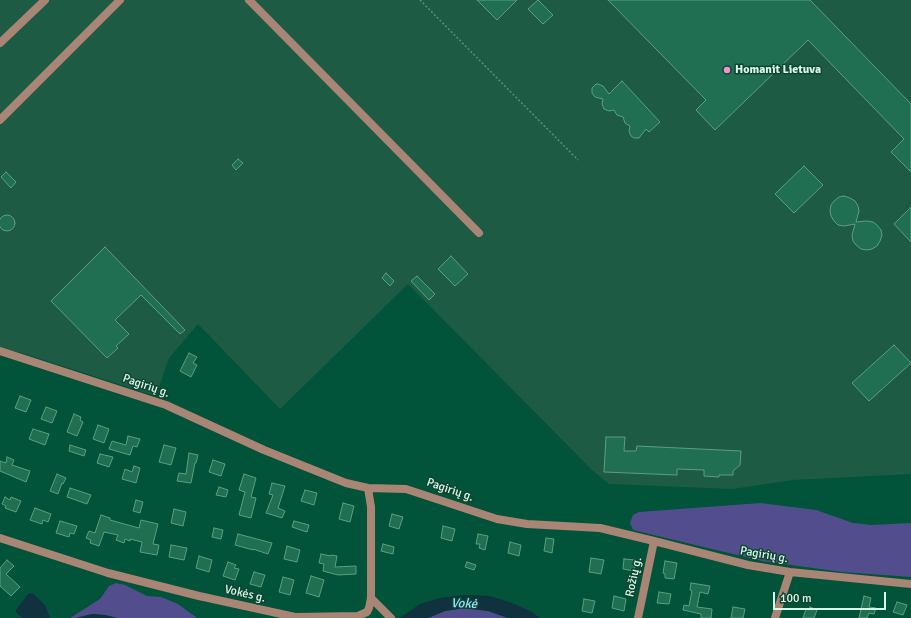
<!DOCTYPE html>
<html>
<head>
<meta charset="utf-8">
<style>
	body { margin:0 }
	#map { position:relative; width:911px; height:618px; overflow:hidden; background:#015339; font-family:Signika,sans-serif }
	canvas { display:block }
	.scale { position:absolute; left:773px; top:592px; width:113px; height:18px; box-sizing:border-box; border:2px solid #d8f9e9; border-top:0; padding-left:5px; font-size:12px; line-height:14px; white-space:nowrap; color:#d8f9e9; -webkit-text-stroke:3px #0f4532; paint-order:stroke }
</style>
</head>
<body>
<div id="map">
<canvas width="911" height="618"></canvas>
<div class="scale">100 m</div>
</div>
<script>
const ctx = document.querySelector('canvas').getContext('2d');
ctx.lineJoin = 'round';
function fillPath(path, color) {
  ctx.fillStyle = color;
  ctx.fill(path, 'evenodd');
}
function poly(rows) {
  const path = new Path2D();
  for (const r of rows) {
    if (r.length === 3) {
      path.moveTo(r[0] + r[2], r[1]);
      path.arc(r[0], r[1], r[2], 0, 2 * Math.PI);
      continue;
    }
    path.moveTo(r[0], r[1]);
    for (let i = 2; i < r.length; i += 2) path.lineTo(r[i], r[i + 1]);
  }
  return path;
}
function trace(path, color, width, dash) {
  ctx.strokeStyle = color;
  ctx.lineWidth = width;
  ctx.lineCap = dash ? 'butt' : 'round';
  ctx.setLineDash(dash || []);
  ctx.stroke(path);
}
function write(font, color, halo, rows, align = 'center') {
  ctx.font = font + ' Signika,sans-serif';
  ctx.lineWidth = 3;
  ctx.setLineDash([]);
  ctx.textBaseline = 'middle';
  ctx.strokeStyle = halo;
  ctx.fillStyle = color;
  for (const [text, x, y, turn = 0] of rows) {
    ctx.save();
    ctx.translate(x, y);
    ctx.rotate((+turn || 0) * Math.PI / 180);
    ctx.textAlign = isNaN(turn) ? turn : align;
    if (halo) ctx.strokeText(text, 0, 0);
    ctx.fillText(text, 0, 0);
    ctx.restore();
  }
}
fillPath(poly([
	[0,0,911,0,911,474,793,480,733,489,609,484,592,470,408,284,280,409,198,324,169,358,156,396,22,353,0,348]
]), '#1e5b44');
fillPath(poly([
	[761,503,816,510,853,523,872,525,911,523,911,577,842,572,762,561,633,530,630,523,633,515,639,512],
	[116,583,125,585,147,596,161,597,178,604,197,618,117,618,105,615,92,614,76,618,70,618,100,599,109,586],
	[465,608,488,611,508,618,428,618,445,611]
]), '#524e8e');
fillPath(poly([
	[32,593,45,605,50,618,22,618,16,612,16,610,28,594],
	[465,595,490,596,512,603,532,612,540,618,508,618,488,611,465,608,445,611,428,618,400,618,420,604,440,598],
	[92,614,105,615,117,618,76,618]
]), '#0f323e');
const building = poly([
	[477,0,517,0,497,20,477,0],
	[538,0,553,15,543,24,528,9,538,0],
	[608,0,810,0,911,104,911,172,891,152,904,139,808,40,715,130,696,110,706,100,608,0],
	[622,81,660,122,649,132,646,129,639,138,634,138,631,136,629,131,630,126,625,123,623,117,617,115,614,110,609,111,604,109,602,104,603,99,595,97,592,93,592,88,596,84,598,84,603,86,609,94,622,81],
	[238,159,243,163,236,170,232,165,238,159],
	[804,166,823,185,794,213,775,194,804,166],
	[6,172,16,182,11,188,1,177,6,172],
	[844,196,850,198,855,201,858,206,859,211,856,222,867,221,873,222,877,225,881,230,882,235,880,241,877,246,872,249,867,250,861,249,856,245,853,241,852,235,855,224,844,226,838,225,834,221,831,216,830,211,831,205,834,201,839,197,844,196],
	[911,207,911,242,894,224,911,207],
	[7,223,8],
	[105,247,185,330,180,334,141,295,115,320,129,334,116,346,118,348,107,358,51,301,105,247],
	[451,256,468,274,455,286,438,269,451,256],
	[386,273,394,281,390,286,382,278,386,273],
	[417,276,435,294,429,300,411,281,417,276],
	[894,345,911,363,869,401,852,383,894,345],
	[189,353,197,357,193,363,197,365,191,377,180,371,189,353],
	[20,396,31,400,26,412,15,408,20,396],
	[46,407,57,411,52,423,41,419,46,407],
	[74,414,81,417,80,420,83,422,77,436,67,432,74,414],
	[98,425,109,429,104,443,93,439,98,425],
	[33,429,49,434,45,445,29,439,33,429],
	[128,436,140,439,137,447,133,446,130,455,109,449,112,441,126,445,128,436],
	[606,437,625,437,624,451,636,451,637,446,741,451,740,465,733,471,733,475,719,475,719,477,704,476,704,470,677,469,677,475,604,472,606,437],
	[70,445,86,450,84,456,69,451,70,445],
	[164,445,176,448,171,465,159,462,164,445],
	[189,453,198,455,196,463,195,463,191,483,177,481,179,473,186,474,189,453],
	[100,454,113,457,109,467,97,463,100,454],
	[7,457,14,460,12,465,30,471,26,482,0,471,0,461,6,463,7,457],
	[213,460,225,464,221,476,209,472,213,460],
	[134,466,140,468,136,483,122,479,125,469,132,472,134,466],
	[57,474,66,478,63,484,62,483,58,494,50,491,57,474],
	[244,474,256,478,251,497,256,498,251,518,239,515,245,492,239,490,244,474],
	[272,483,285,486,278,508,285,511,282,518,266,513,273,495,269,494,272,483],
	[219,487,228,490,226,497,216,495,219,487],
	[70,488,91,495,87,504,67,497,70,488],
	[305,490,317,493,314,505,301,501,305,490],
	[5,497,10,500,11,497,21,501,16,512,5,508,6,506,2,504,5,497],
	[136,500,143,502,140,513,133,511,136,500],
	[343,503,354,506,350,522,339,519,343,503],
	[35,508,51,514,48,522,43,520,42,524,30,520,35,508],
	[174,509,186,512,183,526,171,523,174,509],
	[392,514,403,517,399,529,389,526,392,514],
	[101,515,110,518,110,520,139,528,141,520,158,524,153,544,159,545,157,555,140,552,142,542,130,539,130,541,125,539,124,543,116,540,118,535,104,532,99,546,90,543,91,540,86,538,89,531,95,533,101,515],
	[60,521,77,526,74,534,70,533,69,537,56,533,60,521],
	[294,521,309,525,307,532,292,527,294,521],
	[443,526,455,529,452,541,441,538,443,526],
	[214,528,223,530,221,539,212,537,214,528],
	[238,534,272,543,268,554,253,549,253,550,235,545,238,534],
	[478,534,488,536,485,550,479,548,480,544,476,544,478,534],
	[546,538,554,539,552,553,544,551,546,538],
	[510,542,521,545,519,556,508,553,510,542],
	[383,544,394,547,393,554,381,551,383,544],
	[171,545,187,548,184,560,169,557,171,545],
	[287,546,300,550,297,562,284,559,287,546],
	[321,554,331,556,331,555,337,556,335,567,356,566,356,574,338,575,323,571,324,564,319,563,321,554],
	[199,556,212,560,209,572,196,568,199,556],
	[591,558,604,560,601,574,589,572,591,558],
	[624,559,636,560,634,571,623,569,624,559],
	[7,560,14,566,6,574,20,587,11,596,0,586,0,568,7,560],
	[665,561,677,563,674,579,665,578,665,574,663,573,665,561],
	[228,562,236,565,234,568,239,569,235,580,223,576,228,562],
	[467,562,476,565,474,570,465,567,467,562],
	[254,572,265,575,261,587,250,584,254,572],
	[311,576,324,580,319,597,306,593,311,576],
	[283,577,294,580,290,595,279,592,283,577],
	[691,583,710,586,708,594,700,592,697,607,712,609,711,618,701,618,701,614,683,610,684,605,689,606,692,591,690,590,691,583],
	[659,592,671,594,669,604,657,603,659,592],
	[614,596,626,599,624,611,612,608,614,596],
	[864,596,871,598,869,607,876,608,874,614,869,613,867,618,859,618,864,596],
	[584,599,595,601,592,613,582,611,584,599],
	[897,602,907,605,903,615,893,612,897,602],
	[733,607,745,609,743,618,731,618,733,607],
	[810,607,817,610,814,618,803,618,806,609,809,610,810,607]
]);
fillPath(building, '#206f52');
trace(building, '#5b9f81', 1);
trace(poly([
	[420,0,578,160]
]), '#53927c', 1.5, [2, 2]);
trace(poly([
	[249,0,479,233],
	[0,43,45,0],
	[0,120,120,0],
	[0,351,166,405,264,450,346,483,368,488,406,489,497,519,527,524,600,528,654,541,748,565,790,572,911,584],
	[0,538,108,573,199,596,295,617,358,616,367,612,369,608,371,598,371,507,368,488],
	[371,598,391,618],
	[638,618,654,541],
	[775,618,790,572]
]), '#a98575', 8);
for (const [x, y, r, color] of [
	[727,70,4,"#f790cd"]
]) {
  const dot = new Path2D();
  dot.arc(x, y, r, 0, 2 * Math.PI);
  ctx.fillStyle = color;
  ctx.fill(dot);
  trace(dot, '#0f4532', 1.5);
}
write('bold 12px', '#d8f9e9', '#0f4532', [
	["Homanit Lietuva",735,70]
], 'left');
write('12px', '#d8f9e9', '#0f4532', [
	["Pagirių g.",146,386,19],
	["Pagirių g.",450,490,19],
	["Pagirių g.",764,555,10],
	["Rožių g.",634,577,-78],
	["Vokės g.",245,594,13]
]);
write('italic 13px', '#95e1fe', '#0f4532', [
	["Vokė",464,604,2]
]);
</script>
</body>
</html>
